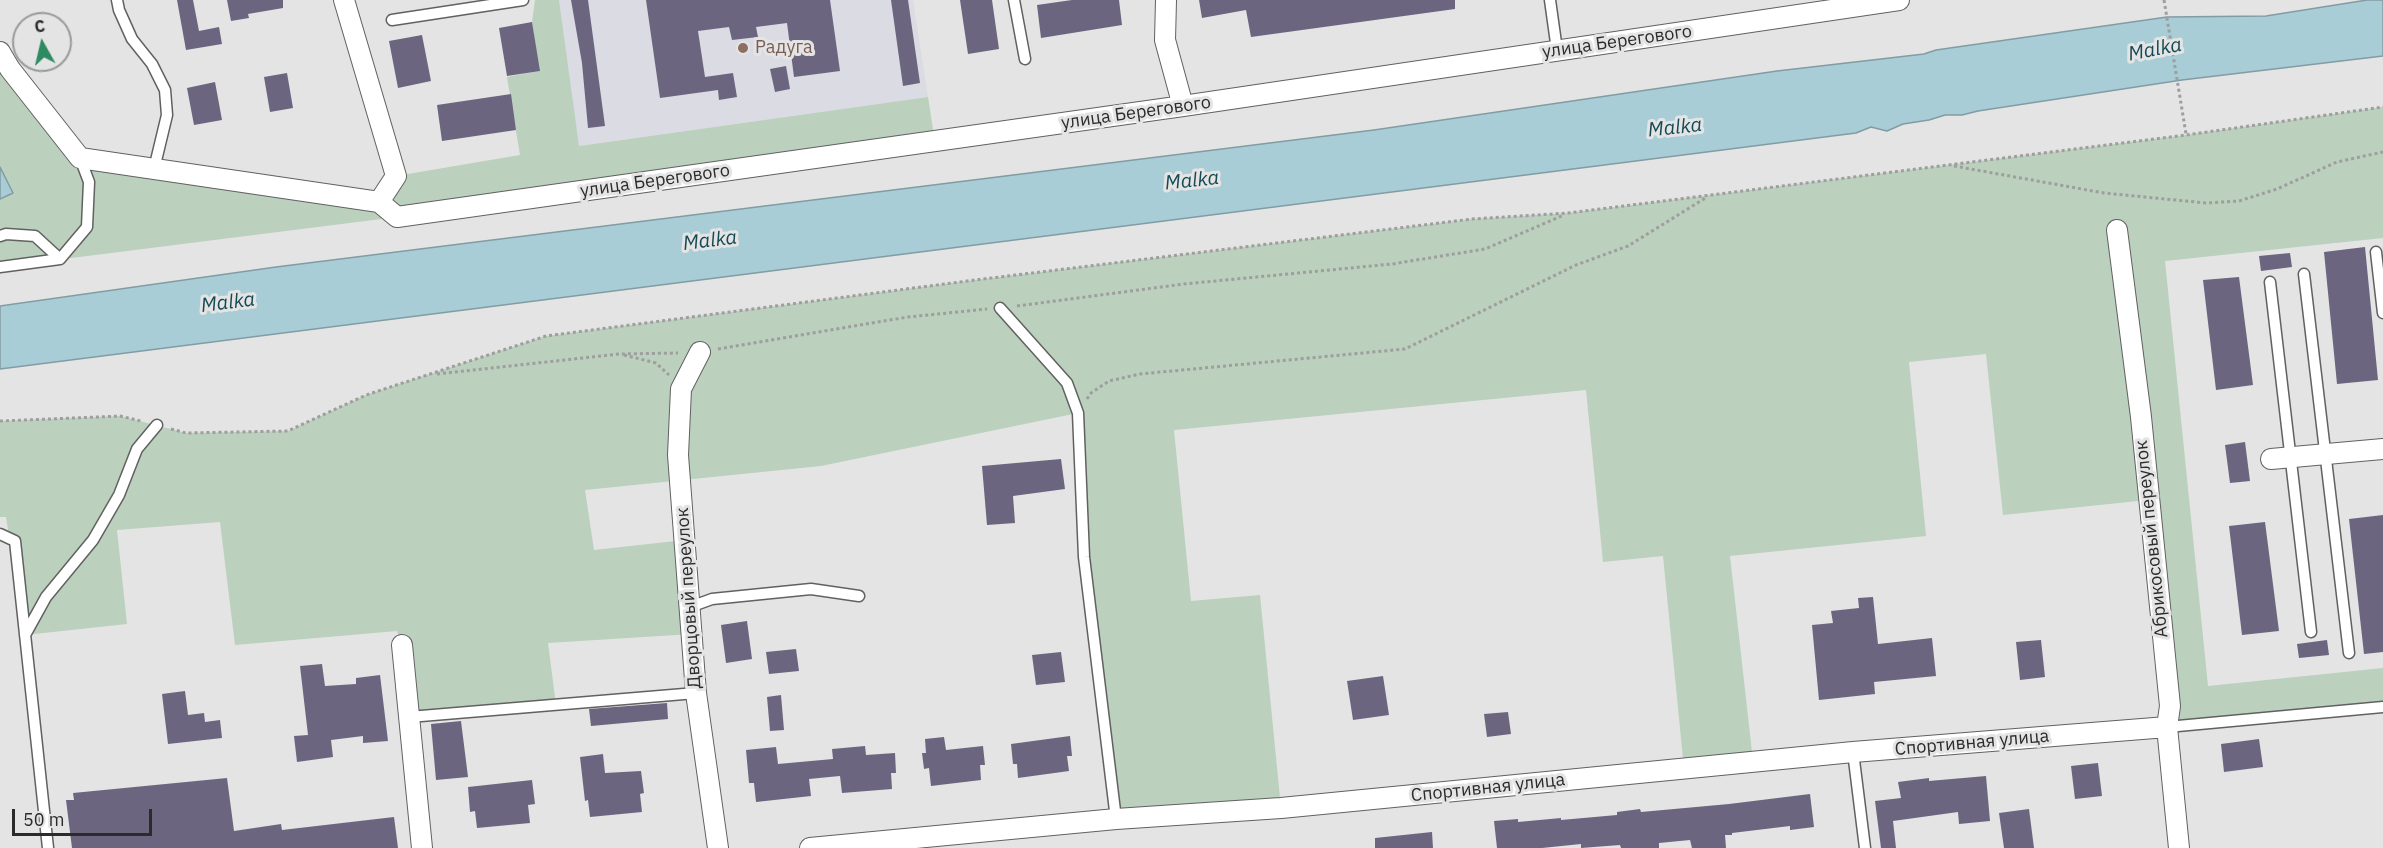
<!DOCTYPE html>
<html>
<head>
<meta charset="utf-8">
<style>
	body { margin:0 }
	#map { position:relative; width:2383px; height:848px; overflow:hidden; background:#e4e4e5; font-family:"IBM Plex Sans",sans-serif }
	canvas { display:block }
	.north { position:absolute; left:12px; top:12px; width:60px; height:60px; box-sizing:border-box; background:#e4e4e5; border:2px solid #9a9a9b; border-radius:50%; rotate:352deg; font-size:16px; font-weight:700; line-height:24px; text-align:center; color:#2b2b2c }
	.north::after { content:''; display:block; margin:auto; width:21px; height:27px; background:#2e8a60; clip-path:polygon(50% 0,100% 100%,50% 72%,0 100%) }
	.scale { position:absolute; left:12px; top:809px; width:140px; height:27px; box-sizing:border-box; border:3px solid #2b2b2c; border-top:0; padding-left:8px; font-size:18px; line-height:21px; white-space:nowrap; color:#2b2b2c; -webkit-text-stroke:4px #e4e4e5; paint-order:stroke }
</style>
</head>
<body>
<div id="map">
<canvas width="2383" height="848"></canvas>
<div class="north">С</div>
<div class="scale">50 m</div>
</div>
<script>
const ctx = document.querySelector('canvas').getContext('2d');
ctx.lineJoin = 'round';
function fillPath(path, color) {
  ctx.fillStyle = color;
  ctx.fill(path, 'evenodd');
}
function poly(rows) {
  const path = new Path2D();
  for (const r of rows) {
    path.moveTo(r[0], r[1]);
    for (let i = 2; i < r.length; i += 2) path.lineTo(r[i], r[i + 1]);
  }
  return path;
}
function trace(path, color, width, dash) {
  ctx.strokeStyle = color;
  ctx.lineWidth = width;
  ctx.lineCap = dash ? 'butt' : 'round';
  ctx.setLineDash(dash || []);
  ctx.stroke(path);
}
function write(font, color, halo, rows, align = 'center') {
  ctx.font = font + ' "IBM Plex Sans",sans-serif';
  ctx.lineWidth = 6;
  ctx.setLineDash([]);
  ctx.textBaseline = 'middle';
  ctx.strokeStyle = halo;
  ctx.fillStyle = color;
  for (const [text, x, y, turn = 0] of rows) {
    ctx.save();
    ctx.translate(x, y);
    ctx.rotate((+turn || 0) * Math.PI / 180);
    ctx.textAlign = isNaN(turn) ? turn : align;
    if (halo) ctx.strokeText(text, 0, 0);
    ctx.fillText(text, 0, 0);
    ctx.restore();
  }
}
fillPath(poly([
	[559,0,913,0,928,97,578,146]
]), '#dbdbe4');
fillPath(poly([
	[535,0,559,0,579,146,928,97,935,142,397,217,0,267,0,199,12,193,0,167,0,52,80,158,379,202,396,176,520,155,507,77,539,71,532,22],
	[2383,107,2383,238,2165,261,2208,686,2383,668,2383,707,2167,727,2148,500,2003,515,1986,354,1909,362,1926,536,1730,556,1753,761,1684,769,1663,556,1603,562,1586,390,1174,430,1191,601,1260,595,1281,808,1116,819,1084,557,1078,413,821,466,585,490,594,550,685,540,692,634,548,643,556,705,409,717,402,645,397,631,235,645,220,522,117,530,127,624,25,635,6,517,0,517,0,421,120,416,186,433,288,431,366,395,546,336,975,280,1472,219,1568,213,2186,135]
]), '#bbd0bd');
const water = poly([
	[2367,0,2383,0,2383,56,2182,80,1978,111,1962,115,1945,115,1929,120,1903,124,1887,131,1871,127,1856,133,0,369,0,306,276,267,1374,130,1777,71,1924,54,1936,50,2167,17,2266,16,2367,0],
	[0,167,13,193,0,199,0,167]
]);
fillPath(water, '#a8cdd6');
trace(water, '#829ca3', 1.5);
fillPath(poly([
	[177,0,193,0,199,31,219,27,222,44,186,50],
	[227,0,283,0,283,8,248,14,249,18,231,21],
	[571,0,588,0,605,126,588,128,582,63],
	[646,0,830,0,840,71,794,77,787,23,756,27,758,37,732,40,729,27,698,31,705,77,733,73,737,97,719,100,718,90,660,98],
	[891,0,908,0,920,83,903,86],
	[960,0,992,0,999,49,968,54],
	[1072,0,1119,0,1122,25,1041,38,1037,5],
	[1199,0,1455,0,1455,9,1251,37,1246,10,1202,18],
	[532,22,540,71,507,76,499,28],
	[422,35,431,81,398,88,389,41],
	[786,66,790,89,775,92,770,69],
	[287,73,293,108,270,112,264,77],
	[215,82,222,120,194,125,187,88],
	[511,94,516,130,442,141,437,105],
	[2365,247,2378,380,2337,384,2324,252],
	[2290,253,2292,267,2261,271,2259,256],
	[2239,277,2253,385,2216,390,2203,280],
	[2245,442,2250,481,2230,483,2225,445],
	[1061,459,1065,489,1013,496,1015,523,987,525,982,466],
	[2383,515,2383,652,2364,654,2349,519],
	[2265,522,2279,631,2242,635,2229,526],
	[1873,597,1878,644,1932,638,1936,676,1874,682,1875,694,1819,700,1812,625,1833,623,1831,611,1859,608,1858,598],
	[747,621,752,659,726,663,721,625],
	[2041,640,2045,677,2020,680,2016,642],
	[2327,640,2329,655,2299,658,2297,644],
	[796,649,799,671,769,674,766,652],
	[1061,652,1065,682,1036,685,1032,655],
	[322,664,325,686,356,684,356,678,380,675,388,741,363,743,363,736,331,740,333,757,297,762,294,736,308,735,300,666],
	[1383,676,1389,715,1353,720,1347,681],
	[185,691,188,715,204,713,205,722,220,720,222,738,168,744,162,694],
	[781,695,784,730,770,731,767,697],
	[667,703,668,719,591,726,589,709],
	[1508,712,1511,734,1487,737,1484,714],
	[461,721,468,777,436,780,431,724],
	[1070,736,1072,756,1067,756,1069,771,1018,778,1017,764,1013,764,1011,744],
	[944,737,946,750,983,746,985,765,980,765,981,780,931,786,929,768,924,769,922,753,926,753,925,739],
	[2259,739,2263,767,2224,772,2221,744],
	[865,746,866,755,895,753,896,773,891,773,892,789,842,793,840,776,809,779,811,796,756,802,754,783,749,783,746,750,776,747,778,764,833,759,832,749],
	[603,754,605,773,641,771,644,793,640,794,642,812,590,817,588,800,585,801,580,757],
	[2098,763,2102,796,2075,799,2071,766],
	[1986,776,1990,821,1959,824,1958,812,1893,821,1896,848,1881,848,1875,801,1901,798,1898,782,1929,778,1929,781],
	[227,778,234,831,281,824,282,830,394,817,398,848,72,848,66,800,74,800,73,793],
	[532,780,535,804,528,805,530,823,477,828,475,811,470,812,468,787],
	[1810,794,1814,827,1790,830,1790,826,1732,833,1732,835,1725,835,1726,848,1692,848,1690,840,1659,843,1659,848,1621,848,1620,845,1581,848,1581,844,1542,848,1497,848,1494,821,1518,819,1518,822,1561,818,1561,820,1617,815,1617,812,1640,809,1641,812,1729,804],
	[2029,809,2034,848,2004,848,1999,813],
	[1432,832,1433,848,1375,848,1375,838]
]), '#6c657f');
const lane = poly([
	[117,0,119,10,132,39,152,64,165,90,167,115,154,169],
	[1014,0,1025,59],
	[1550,0,1557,50],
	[392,20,523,0],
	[0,236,6,234,35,236,60,259],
	[2376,252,2383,313],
	[0,267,60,259,87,227,89,182,80,158],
	[2304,274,2349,653],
	[2270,282,2311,632],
	[1000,308,1067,383,1078,413,1084,557,1116,819],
	[0,534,15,541,48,848],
	[690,607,712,599,811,589,859,596],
	[25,635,46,597,93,540,119,495,137,449,157,425],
	[409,717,696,693],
	[2167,727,2383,707],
	[1853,752,1865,848]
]);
const street = poly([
	[344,0,396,176,379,202],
	[1166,0,1165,40,1183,106],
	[0,52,10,69,80,158,379,202],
	[379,202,397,217,1183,106,1899,0],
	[2117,230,2141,417,2170,706,2167,727,2179,848],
	[700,352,681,389,678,455,696,693,718,848],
	[2271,459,2383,449],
	[402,645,422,848],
	[810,848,1116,819,1281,808,1853,752,2167,727]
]);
trace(lane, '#616162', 13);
trace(street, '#616162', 22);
trace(poly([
	[2164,0,2186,134],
	[1954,166,2104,193,2206,203,2239,201,2277,189,2337,162,2383,152],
	[1017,306,1184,284,1392,264,1485,249,1564,215],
	[718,349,908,317,987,309],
	[624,355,656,363,669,375],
	[437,374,619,354,678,353],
	[1087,399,1091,393,1109,381,1140,374,1405,349,1576,265,1628,246,1707,197],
	[0,421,120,416,141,421],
	[171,429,186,433,288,431,366,395,546,336,975,280,1472,219,1568,213,2186,135,2383,107]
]), '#9e9e9f', 3, [3, 3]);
trace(lane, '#fff', 10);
trace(street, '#fff', 20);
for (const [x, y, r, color] of [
	[743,48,6,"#8d6e63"]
]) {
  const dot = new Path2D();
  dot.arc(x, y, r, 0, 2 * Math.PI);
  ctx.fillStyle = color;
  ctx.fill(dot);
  trace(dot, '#e4e4e5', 2);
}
write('18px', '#2b2b2c', '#e4e4e5', [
	["улица Берегового",1617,42,-8],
	["улица Берегового",1136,113,-8],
	["улица Берегового",655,181,-8],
	["Абрикосовый переулок",2152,539,-96],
	["Дворцовый переулок",689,598,-94],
	["Спортивная улица",1972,743,-5],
	["Спортивная улица",1488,788,-6]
]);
write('18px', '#785e54', '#e4e4e5', [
	["Радуга",755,48]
], 'left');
write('italic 20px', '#144a54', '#e4e4e5', [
	["Malka",2155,50,-11],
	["Malka",1675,128,-6],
	["Malka",1192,181,-6],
	["Malka",710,241,-7],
	["Malka",228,303,-7]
]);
</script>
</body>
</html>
